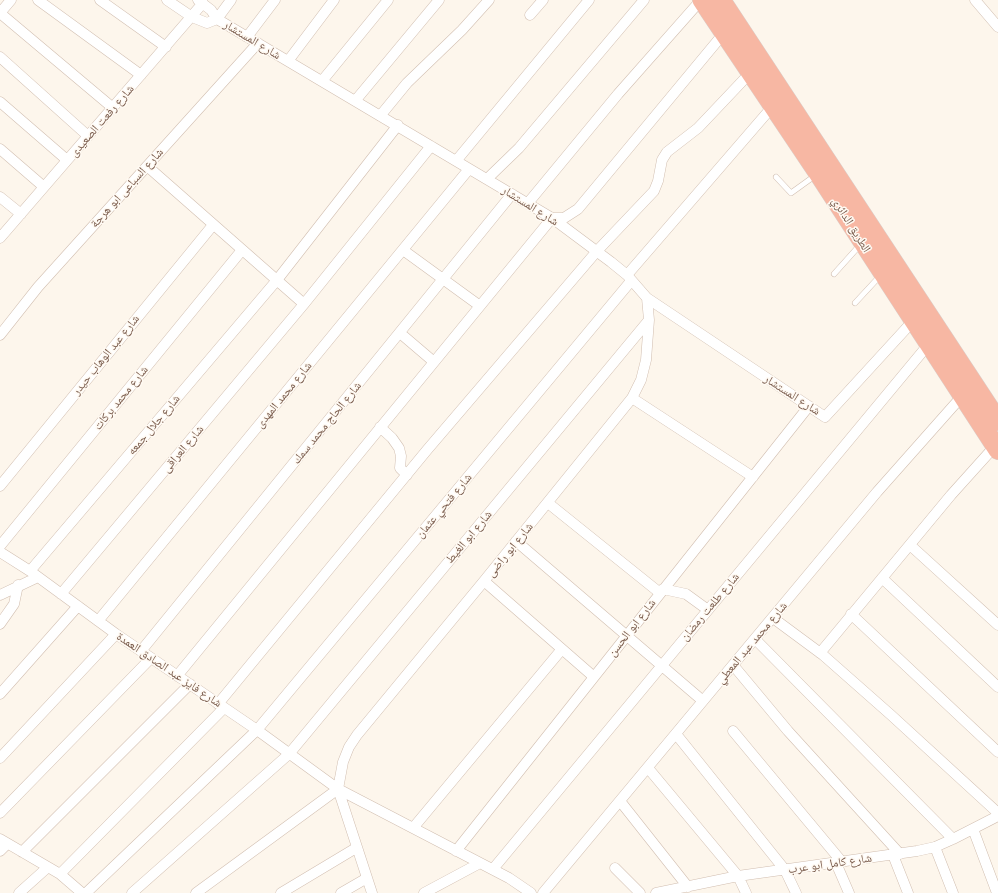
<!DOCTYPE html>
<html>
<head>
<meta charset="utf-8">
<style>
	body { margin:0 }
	canvas { display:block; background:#fdf6ec }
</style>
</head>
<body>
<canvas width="998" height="893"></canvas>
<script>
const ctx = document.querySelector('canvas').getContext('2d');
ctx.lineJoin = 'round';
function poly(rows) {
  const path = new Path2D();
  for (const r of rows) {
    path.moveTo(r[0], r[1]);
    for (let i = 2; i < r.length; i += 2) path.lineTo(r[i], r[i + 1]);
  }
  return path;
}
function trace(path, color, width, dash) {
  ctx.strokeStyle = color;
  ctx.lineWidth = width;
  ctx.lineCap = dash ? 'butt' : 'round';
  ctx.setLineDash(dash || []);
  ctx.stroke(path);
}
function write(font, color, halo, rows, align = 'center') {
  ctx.font = font + ' "Open Sans","Noto Naskh Arabic",sans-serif';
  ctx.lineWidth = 3;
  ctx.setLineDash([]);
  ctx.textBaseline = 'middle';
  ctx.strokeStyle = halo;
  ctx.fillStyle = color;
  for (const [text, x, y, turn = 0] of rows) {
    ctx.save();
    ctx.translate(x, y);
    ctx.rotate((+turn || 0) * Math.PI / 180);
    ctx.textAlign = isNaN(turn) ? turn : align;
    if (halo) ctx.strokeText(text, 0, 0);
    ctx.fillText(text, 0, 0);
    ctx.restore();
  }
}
const lane = poly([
	[776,177,791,193,816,175],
	[834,274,860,245],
	[855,303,880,276]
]);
const street = poly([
	[38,0,141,75],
	[100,0,166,47],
	[167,0,192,17,207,23,217,19,231,0],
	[198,0,211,10,217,19,552,218,611,262,627,275,647,298,825,417,913,321],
	[975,0,998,27],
	[0,13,113,108],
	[0,13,11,0],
	[530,15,543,0],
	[247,37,275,0],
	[0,57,88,136],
	[288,61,334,0],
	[322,81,388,0],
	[355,101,439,0],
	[0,102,67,160],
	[380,116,407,83,462,30,489,0],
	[0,149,44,187],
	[456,161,589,0],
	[147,166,304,304],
	[487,179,519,148,644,0],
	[0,197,21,214],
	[528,203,618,94,701,0],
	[0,238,203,3],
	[403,250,480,306],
	[627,275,773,106],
	[400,333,434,362],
	[0,335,38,287,258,43],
	[632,398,753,477],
	[380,427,392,438,399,448,401,456,400,468,407,475],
	[0,486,213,225],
	[548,503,660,593],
	[516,541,703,701],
	[910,545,998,625],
	[0,546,242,250],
	[0,552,30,571,116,634,257,730,338,789,509,878,531,893],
	[30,571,277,280,398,125],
	[882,578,998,687],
	[484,581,594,677],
	[663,589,686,594,708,610],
	[61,594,304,304,431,146],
	[0,595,38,577],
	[851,614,998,752],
	[773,618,823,655,891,715,998,813],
	[98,621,469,169],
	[0,624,14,604,18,585],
	[755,639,953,839],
	[141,651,512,194],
	[820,653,951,495,995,446],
	[733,665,788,731,900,854],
	[177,676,552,218,564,218,578,209,724,33],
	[0,694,78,606],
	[218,704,427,450,597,251,654,191,658,181,662,160,667,152,698,128,751,72],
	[733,731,842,862],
	[676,734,785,870,796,893],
	[0,758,116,634],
	[648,768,738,876,746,893],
	[620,801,688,887],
	[0,813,151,658],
	[413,828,562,649],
	[973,829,997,893],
	[0,839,60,874,82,893],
	[935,847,953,893],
	[0,851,7,844],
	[456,851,809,406],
	[22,852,190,684],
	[893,855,908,893],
	[836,863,849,893],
	[615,868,640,893],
	[493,869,928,345],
	[60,874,224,708],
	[19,893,48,867],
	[86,893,257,730,631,281],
	[132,893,289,754,649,320],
	[196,893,338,789],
	[281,893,356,848],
	[341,893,367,878],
	[372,893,338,789,343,762,349,747,357,735,484,581,632,398,641,380,646,360,649,320,647,298],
	[424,893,480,863],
	[543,893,877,492,963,395],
	[656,893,738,876,917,851,935,847,953,839,998,816]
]);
const highway = poly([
	[702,0,818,173,998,450],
	[721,0,998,421]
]);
trace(lane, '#d1beb0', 6);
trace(street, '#d1beb0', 11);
trace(highway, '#dad1cd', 20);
trace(lane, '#fff', 5);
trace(street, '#fff', 10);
trace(highway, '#f7b7a3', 19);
write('12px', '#7a5c4d', '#fffaf3', [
	["شارع المستشار",252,40,31],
	["شارع رفعت الصعيدى",102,121,-49],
	["شارع السباعى ابو هرجة",127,188,-48],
	["شارع المستشار",530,206,32],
	["الطريق الدائري",851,225,58],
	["شارع عبد الوهاب حيدر",106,355,-51],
	["شارع محمد المهدى",284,395,-51],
	["شارع المستشار",792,395,33],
	["شارع محمد بركات",121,398,-51],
	["شارع الحاج محمد سمك",327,423,-51],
	["شارع جلال جمعه",154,425,-50],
	["شارع العراقى",183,449,-50],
	["شارع فتحي عثمان",444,506,-50],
	["شارع ابو الغيط",469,537,-50],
	["شارع ابو راضى",510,550,-51],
	["شارع طلعت رمضان",710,607,-50],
	["شارع ابو الحسن",632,628,-52],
	["شارع محمد عبد المعطي",752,643,-50],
	["شارع فايز عبد الصادق العمدة",169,670,34],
	["شارع كامل ابو عرب",830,864,-8]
]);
</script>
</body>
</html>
